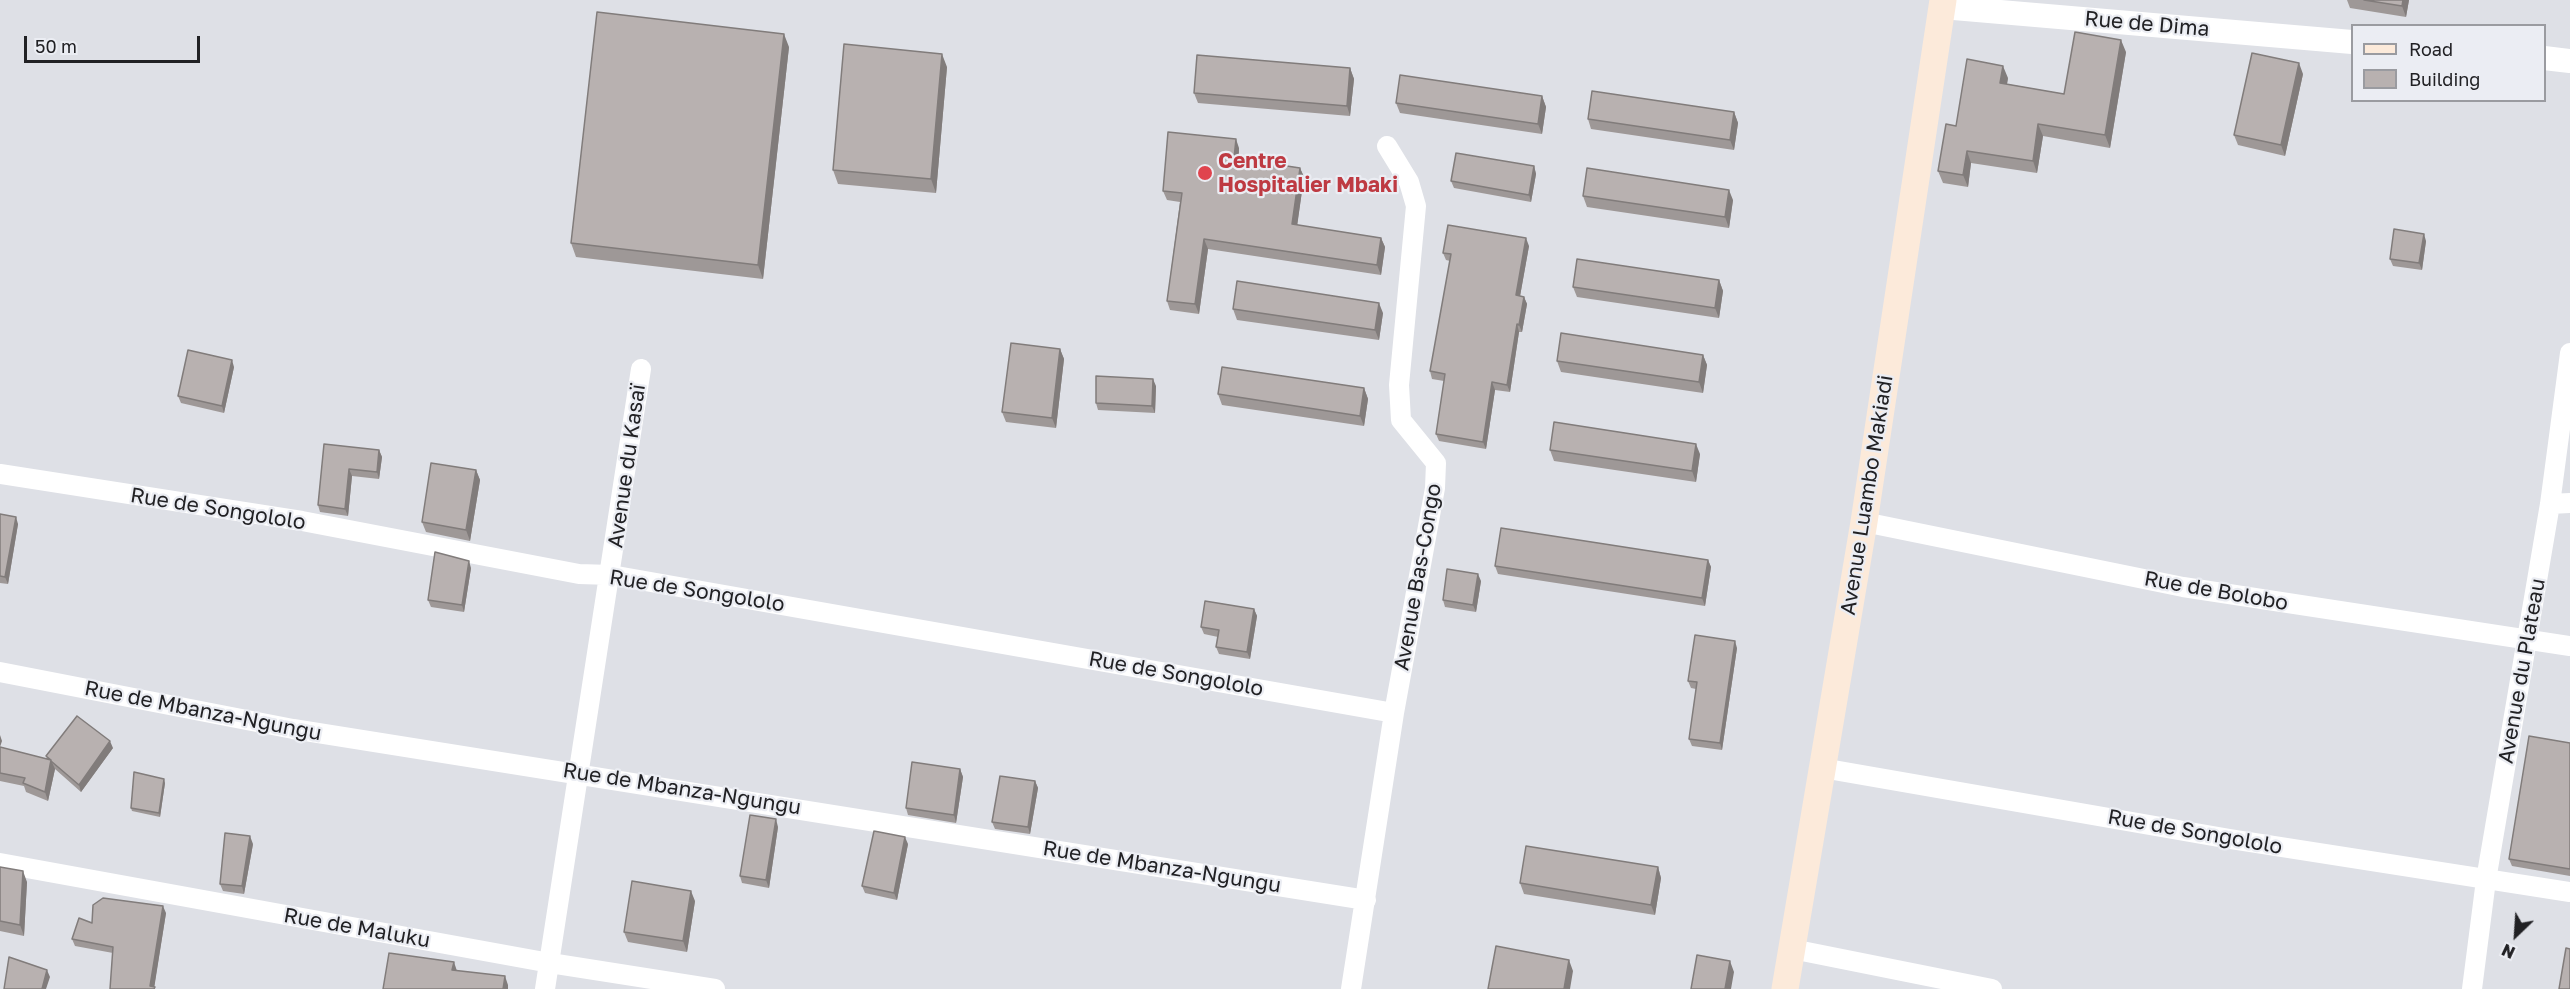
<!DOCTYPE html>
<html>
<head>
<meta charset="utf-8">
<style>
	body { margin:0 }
	#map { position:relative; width:2570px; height:989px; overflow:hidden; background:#dee0e6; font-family:"Golos Text",sans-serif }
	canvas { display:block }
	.legend { position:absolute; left:2351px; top:24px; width:195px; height:78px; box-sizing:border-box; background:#ebedf3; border:2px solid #9a9ba0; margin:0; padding:8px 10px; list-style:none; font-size:18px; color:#212124 }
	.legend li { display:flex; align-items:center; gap:12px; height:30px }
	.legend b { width:30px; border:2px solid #9a9ba0 }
	.north { position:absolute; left:2486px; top:905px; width:60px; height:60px; -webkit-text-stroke:4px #ebedf3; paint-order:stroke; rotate:205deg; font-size:16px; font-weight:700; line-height:24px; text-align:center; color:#212124 }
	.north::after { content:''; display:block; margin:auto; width:21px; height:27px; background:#212124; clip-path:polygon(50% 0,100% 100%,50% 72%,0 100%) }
	.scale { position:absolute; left:24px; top:36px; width:176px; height:27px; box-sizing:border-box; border:3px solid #212124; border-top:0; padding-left:8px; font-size:18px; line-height:21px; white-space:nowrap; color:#212124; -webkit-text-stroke:4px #ebedf3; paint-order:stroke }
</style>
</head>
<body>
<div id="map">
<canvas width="2570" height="989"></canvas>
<ul class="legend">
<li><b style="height:8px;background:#fceada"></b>Road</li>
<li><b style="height:16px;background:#b8b1b0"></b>Building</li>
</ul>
<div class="north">N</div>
<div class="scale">50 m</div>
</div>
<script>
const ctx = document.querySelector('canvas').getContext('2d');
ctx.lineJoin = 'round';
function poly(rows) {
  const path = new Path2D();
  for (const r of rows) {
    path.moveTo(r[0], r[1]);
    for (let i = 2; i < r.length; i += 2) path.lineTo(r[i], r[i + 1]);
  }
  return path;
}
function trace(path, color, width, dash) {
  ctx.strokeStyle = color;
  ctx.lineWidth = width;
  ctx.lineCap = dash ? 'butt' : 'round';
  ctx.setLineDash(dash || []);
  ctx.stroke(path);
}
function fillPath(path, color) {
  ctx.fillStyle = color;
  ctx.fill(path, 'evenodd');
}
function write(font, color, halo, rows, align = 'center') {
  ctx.font = font + ' "Golos Text",sans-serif';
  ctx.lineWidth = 4.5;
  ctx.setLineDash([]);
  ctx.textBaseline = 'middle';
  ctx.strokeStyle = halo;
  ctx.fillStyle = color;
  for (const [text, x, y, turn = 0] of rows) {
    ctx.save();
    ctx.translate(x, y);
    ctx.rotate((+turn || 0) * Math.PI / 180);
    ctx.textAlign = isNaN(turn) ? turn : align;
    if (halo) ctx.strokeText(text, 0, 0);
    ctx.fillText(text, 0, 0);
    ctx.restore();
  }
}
trace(poly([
	[0,474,302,521,579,574,611,575,1394,713],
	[2550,504,2570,503],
	[1864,522,2183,587,2570,646],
	[0,672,293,729,1366,900],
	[1822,768,2230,839,2570,892],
	[0,863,550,963,715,989],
	[1792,949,1992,989],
	[545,989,641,369],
	[1351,989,1394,713,1435,488,1436,463,1401,420,1399,385,1416,206,1409,182,1387,146],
	[2472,989,2486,880,2550,504,2570,353]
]), '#fff', 20);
trace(poly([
	[1942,7,2352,42],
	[2544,58,2570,61]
]), '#fff', 24);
trace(poly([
	[1785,989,1864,522,1943,0]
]), '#fceada', 27);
fillPath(poly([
	[2347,0,2409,0,2406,17,2350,8],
	[789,47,763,279,576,257,571,243],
	[2126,52,2110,148,2043,136,2037,173,1971,163,1968,187,1943,183,1938,171,1956,126,2008,78,2007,84,2064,94],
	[947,67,936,193,838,184,833,170],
	[1350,68,1354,79,1350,116,1198,103,1194,93],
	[2303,74,2285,156,2238,145,2234,135],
	[1542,96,1546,107,1542,134,1400,113,1396,103],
	[1734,112,1738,123,1734,150,1591,129,1588,119],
	[1239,148,1239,158,1300,168,1304,177,1297,225,1381,238,1385,247,1381,275,1208,249,1199,314,1170,310,1167,301,1180,202,1167,200,1163,191],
	[1534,166,1536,174,1531,202,1454,188,1451,181],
	[1583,196,1733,200,1729,228,1587,207],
	[2426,241,2422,270,2393,266,2390,259],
	[1529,246,1520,296,1524,297,1527,304,1522,332,1519,332,1510,392,1495,390,1486,449,1439,441,1436,434,1444,381,1432,379,1430,371,1450,261,1446,260,1443,253],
	[1719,280,1723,291,1719,318,1577,297,1573,287],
	[1233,309,1383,313,1379,340,1237,320],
	[1060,349,1064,359,1056,428,1006,422,1002,412],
	[1703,355,1707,365,1703,393,1561,372,1557,361],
	[234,367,224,413,181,403,178,396],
	[1156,386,1155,413,1098,410,1096,403],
	[1364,388,1368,399,1364,426,1222,405,1218,394],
	[324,444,379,450,382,457,379,479,352,476,348,516,320,512,318,505],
	[1550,450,1700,454,1696,482,1554,461],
	[476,470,480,480,470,541,426,532,422,522],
	[0,514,18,524,8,584,0,583],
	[1708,560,1711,567,1705,606,1498,574,1495,566],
	[471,568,464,612,431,607,428,600],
	[1481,581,1476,612,1445,607,1443,600],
	[1254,609,1257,616,1250,659,1219,654,1216,647,1218,637,1204,634,1201,627],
	[1737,648,1722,750,1692,746,1689,739,1696,689,1691,688,1688,681],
	[2570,743,2570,876,2512,866,2509,859],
	[0,747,47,759,46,756,113,748,81,792,55,769,48,801,26,792,24,786,0,781],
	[960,769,963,777,956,823,908,815,906,808],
	[1035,781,1038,788,1030,834,995,829,992,822],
	[165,783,160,817,132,811,131,808],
	[778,827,769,888,742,883,740,876],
	[253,844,244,894,223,891,220,884],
	[908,844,897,900,865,893,862,886],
	[0,867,27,882,24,936,0,931],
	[1658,867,1661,878,1655,915,1524,894,1520,883],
	[695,901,687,952,628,942,624,932],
	[166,913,154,987,113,953,75,946,72,939,92,923]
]), '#9e9897');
fillPath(poly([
	[2403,0,2409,0,2406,17,2402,6],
	[784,34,789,47,763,279,758,265],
	[2121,40,2126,52,2110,148,2105,135],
	[942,54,947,67,936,193,931,179],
	[2299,63,2303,74,2285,156,2281,145],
	[2003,66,2008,78,2005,95,2000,83],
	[1350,68,1354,79,1350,116,1347,106],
	[1542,96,1546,107,1542,134,1538,124],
	[1734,112,1738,123,1734,150,1730,140],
	[2038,124,2043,136,2037,173,2033,161],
	[1236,139,1239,148,1238,167,1234,158],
	[1967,151,1971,163,1968,187,1963,175],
	[1534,166,1536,174,1531,202,1529,195],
	[1300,168,1304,177,1296,234,1292,224],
	[1729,190,1733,200,1729,228,1725,217],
	[2424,234,2426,241,2422,270,2419,263],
	[1381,238,1385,247,1381,275,1377,265],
	[1526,238,1529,246,1519,302,1516,295],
	[1204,239,1208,249,1199,314,1195,304],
	[1719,280,1723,291,1719,318,1715,308],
	[1524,297,1527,304,1522,332,1519,325],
	[1379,303,1383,313,1379,340,1375,330],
	[1517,324,1519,332,1510,392,1507,385],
	[1060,349,1064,359,1056,428,1052,418],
	[1703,355,1707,365,1703,393,1699,382],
	[232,360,234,367,224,413,222,406],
	[1153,379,1156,386,1155,413,1152,406],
	[1492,382,1495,390,1486,449,1483,442],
	[1364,388,1368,399,1364,426,1360,416],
	[1696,444,1700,454,1696,482,1692,471],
	[379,450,382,457,379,479,377,472],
	[349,469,352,476,348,516,345,509],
	[476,470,480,480,470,541,466,530],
	[16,517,18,524,8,584,5,577],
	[1708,560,1711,567,1705,606,1702,598],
	[469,561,471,568,464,612,462,605],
	[1478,574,1481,581,1476,612,1473,605],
	[1254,609,1257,616,1250,659,1247,652],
	[1735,641,1737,648,1722,750,1720,743],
	[0,735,2,741,0,747],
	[110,741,113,748,81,792,79,785],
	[51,760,55,769,48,801,45,792],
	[960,769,963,777,956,823,954,815],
	[164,779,165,783,160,817,159,813],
	[1035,781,1038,788,1030,834,1028,827],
	[776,819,778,827,769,888,766,880],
	[250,836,253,844,244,894,242,886],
	[905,837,908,844,897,900,894,893],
	[1658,867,1661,878,1655,915,1651,905],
	[23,871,27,882,24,936,20,925],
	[691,891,695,901,687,952,683,941],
	[163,906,166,913,154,989,150,986],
	[1569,960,1573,971,1570,989,1564,989],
	[1730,961,1734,972,1731,989,1725,989],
	[454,962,457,971,452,970],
	[47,970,50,977,46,989,42,989],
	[505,976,508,985,508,989,503,989]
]), '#817c7b');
const building = poly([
	[2364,0,2403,0,2402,6,2364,0],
	[597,12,784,34,758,265,571,243,597,12],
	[2075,32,2121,40,2105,135,2038,124,2033,161,1967,151,1963,175,1938,171,1946,124,1956,126,1967,59,2003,66,2000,83,2064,94,2075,32],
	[844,44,942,54,931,179,833,170,844,44],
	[2252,53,2299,63,2281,145,2234,135,2252,53],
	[1197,55,1350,68,1347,106,1194,93,1197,55],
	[1400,75,1542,96,1538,124,1396,103,1400,75],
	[1592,91,1734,112,1730,140,1588,119,1592,91],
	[1168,132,1236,139,1234,158,1300,168,1292,224,1381,238,1377,265,1204,239,1195,304,1167,301,1182,193,1163,191,1168,132],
	[1456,153,1534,166,1529,195,1451,181,1456,153],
	[1587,168,1729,190,1725,217,1583,196,1587,168],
	[1448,225,1526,238,1516,295,1524,297,1519,325,1517,324,1507,385,1492,382,1483,442,1436,434,1445,374,1430,371,1451,254,1443,253,1448,225],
	[2394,229,2424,234,2419,263,2390,259,2394,229],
	[1577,259,1719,280,1715,308,1573,287,1577,259],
	[1237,281,1379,303,1375,330,1233,309,1237,281],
	[1561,333,1703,355,1699,382,1557,361,1561,333],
	[1011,343,1060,349,1052,418,1002,412,1011,343],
	[188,350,232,360,222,406,178,396,188,350],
	[1222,367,1364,388,1360,416,1218,394,1222,367],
	[1096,376,1153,379,1152,406,1096,403,1096,376],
	[1554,422,1696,444,1692,471,1550,450,1554,422],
	[324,444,379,450,377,472,349,469,345,509,318,505,324,444],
	[431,463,476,470,466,530,422,522,431,463],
	[0,514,16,517,5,577,0,576,0,514],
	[1501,528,1708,560,1702,598,1495,566,1501,528],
	[435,552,469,561,462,605,428,600,435,552],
	[1447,569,1478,574,1473,605,1443,600,1447,569],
	[1205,601,1254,609,1247,652,1216,647,1219,630,1201,627,1205,601],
	[1695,635,1735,641,1720,743,1689,739,1697,682,1688,681,1695,635],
	[77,716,110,741,79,785,51,761,51,760,46,756,77,716],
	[2529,736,2570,743,2570,869,2509,859,2529,736],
	[0,747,51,760,45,792,23,783,25,778,0,773,0,747],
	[912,762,960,769,954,815,906,808,912,762],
	[134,772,164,779,159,813,131,808,134,772],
	[1000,776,1035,781,1028,827,992,822,1000,776],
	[750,815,776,819,766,880,740,876,750,815],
	[874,831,905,837,894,893,862,886,874,831],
	[225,833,250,836,242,886,220,884,225,833],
	[1526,846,1658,867,1651,905,1520,883,1526,846],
	[0,867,23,871,20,925,0,921,0,867],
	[632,881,691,891,683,941,624,932,632,881],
	[103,898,163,906,150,986,155,987,154,989,110,989,113,947,72,939,79,918,92,923,93,905,103,898],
	[1496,946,1569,960,1564,989,1488,989,1496,946],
	[2566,948,2570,949,2570,989,2559,989,2566,948],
	[389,953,454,962,452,970,505,976,503,989,383,989,389,953],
	[1697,955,1730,961,1725,989,1691,989,1697,955],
	[9,957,47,970,42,989,4,989,9,957]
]);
fillPath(building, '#b8b1b0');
trace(building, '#817c7b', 1.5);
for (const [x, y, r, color] of [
	[1205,173,8,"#e0444e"]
]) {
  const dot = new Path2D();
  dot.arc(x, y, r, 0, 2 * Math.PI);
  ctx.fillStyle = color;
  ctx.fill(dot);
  trace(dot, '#ebedf3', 2);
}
write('21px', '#212124', '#ebedf3', [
	["Rue de Dima",2147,24,5],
	["Avenue du Kasaï",627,466,-82],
	["Avenue Luambo Makiadi",1867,495,-81],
	["Rue de Songololo",218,509,9],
	["Avenue Bas-Congo",1418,577,-80],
	["Rue de Songololo",697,591,9],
	["Rue de Bolobo",2216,591,10],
	["Avenue du Plateau",2522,671,-80],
	["Rue de Songololo",1176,674,10],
	["Rue de Mbanza-Ngungu",203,711,11],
	["Rue de Mbanza-Ngungu",682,789,9],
	["Rue de Songololo",2195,832,10],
	["Rue de Mbanza-Ngungu",1162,867,9],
	["Rue de Maluku",357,928,10]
]);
write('bold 21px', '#be3a42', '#ebedf3', [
	["Centre",1218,161],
	["Hospitalier Mbaki",1218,185]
], 'left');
</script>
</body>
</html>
